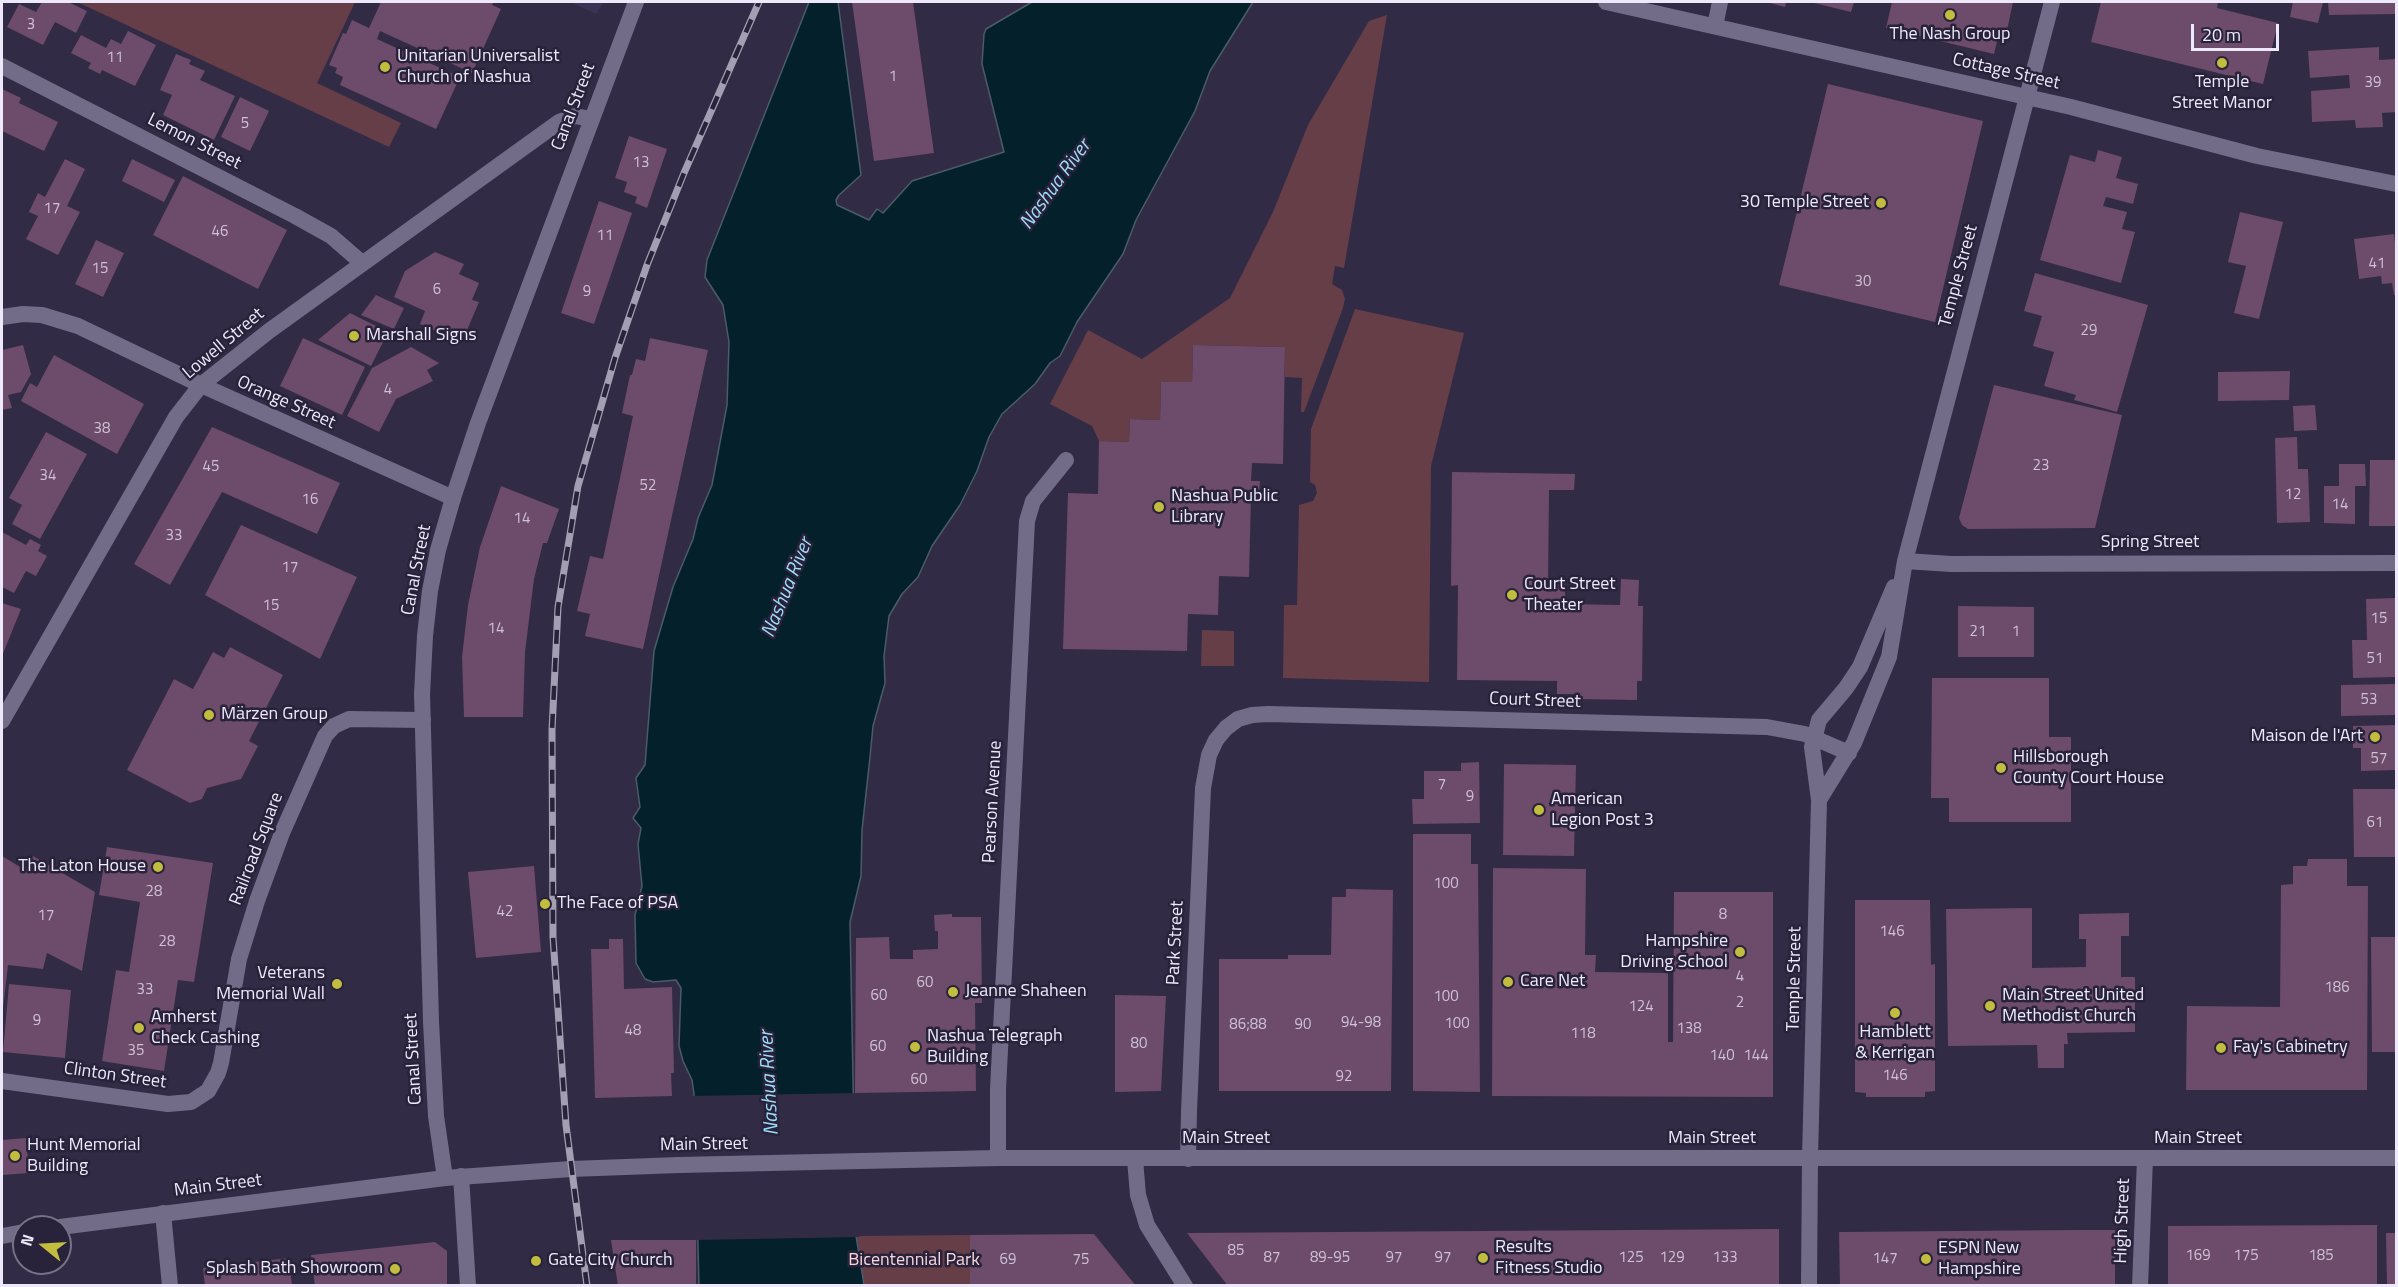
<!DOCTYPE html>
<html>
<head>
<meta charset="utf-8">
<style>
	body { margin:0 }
	#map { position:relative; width:2398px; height:1287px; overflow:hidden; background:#322b45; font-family:"Titillium Web",sans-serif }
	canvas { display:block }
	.frame { position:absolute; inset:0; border:3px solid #ede9fa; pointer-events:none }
	.north { position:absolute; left:12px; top:1215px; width:60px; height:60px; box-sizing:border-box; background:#28223a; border:2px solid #777287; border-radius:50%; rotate:288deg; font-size:16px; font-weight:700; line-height:24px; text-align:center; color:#ede9fa }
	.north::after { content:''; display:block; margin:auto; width:21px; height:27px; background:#c2bd3f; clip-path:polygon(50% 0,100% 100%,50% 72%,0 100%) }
	.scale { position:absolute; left:2191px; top:24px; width:88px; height:27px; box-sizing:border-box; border:3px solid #ede9fa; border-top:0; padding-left:8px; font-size:18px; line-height:21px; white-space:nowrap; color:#ede9fa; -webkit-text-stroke:4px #28223a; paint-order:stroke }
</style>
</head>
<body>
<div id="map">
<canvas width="2398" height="1287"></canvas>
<div class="frame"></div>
<div class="north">N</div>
<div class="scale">20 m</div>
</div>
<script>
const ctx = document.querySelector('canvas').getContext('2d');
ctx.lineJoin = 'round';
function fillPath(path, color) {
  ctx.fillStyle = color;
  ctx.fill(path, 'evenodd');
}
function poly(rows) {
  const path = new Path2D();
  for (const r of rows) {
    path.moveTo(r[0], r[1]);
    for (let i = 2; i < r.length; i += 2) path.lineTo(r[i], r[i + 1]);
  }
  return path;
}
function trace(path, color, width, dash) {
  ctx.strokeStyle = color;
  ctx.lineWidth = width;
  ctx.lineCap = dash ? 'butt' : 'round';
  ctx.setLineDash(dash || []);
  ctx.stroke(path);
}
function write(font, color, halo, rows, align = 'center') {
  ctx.font = font + ' "Titillium Web",sans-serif';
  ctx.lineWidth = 5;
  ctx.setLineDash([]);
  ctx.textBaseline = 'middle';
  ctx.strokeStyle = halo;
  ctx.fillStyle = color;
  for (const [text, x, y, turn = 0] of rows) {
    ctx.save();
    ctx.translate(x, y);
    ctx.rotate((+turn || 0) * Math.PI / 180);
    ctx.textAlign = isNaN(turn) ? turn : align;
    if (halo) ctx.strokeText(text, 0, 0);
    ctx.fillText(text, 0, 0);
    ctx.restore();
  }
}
fillPath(poly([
	[570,2,604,2,596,14]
]), '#3b3353');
fillPath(poly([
	[77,2,355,2,317,83,401,123,389,147],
	[1387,15,1344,268,1335,266,1332,284,1342,290,1345,299,1343,308,1304,412,1301,412,1302,378,1285,377,1285,347,1193,345,1192,382,1161,382,1160,420,1130,419,1129,442,1099,441,1092,426,1050,404,1088,330,1142,359,1230,298,1273,212,1308,125,1369,21],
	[1355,309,1464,333,1431,466,1429,682,1283,678,1284,605,1297,605,1299,505,1313,501,1317,493,1315,485,1310,482,1311,429],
	[1202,630,1234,631,1234,666,1201,666],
	[970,1235,970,1285,864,1285,856,1236]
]), '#663e48');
const water = poly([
	[809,2,838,2,861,175,839,195,836,200,837,205,869,220,877,209,883,213,912,181,1004,152,982,64,984,34,986,29,1032,2,1253,2,1210,71,1195,111,1136,220,1123,254,1077,322,1060,356,1050,363,1035,384,1002,414,989,437,977,471,960,505,932,546,918,577,902,594,889,616,884,656,885,683,873,726,870,757,862,830,861,876,850,922,856,1236,864,1285,699,1285,694,1094,692,1080,683,1061,679,1046,681,988,676,980,653,982,645,979,636,963,635,915,642,886,638,844,641,828,633,818,640,807,636,778,645,765,654,651,673,587,693,539,698,518,712,485,727,405,729,342,723,305,705,277,707,260,809,2]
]);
fillPath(water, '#04202b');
trace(water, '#4a5c69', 1.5);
fillPath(poly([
	[857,1093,860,1237,695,1240,691,1096]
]), '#322b45');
fillPath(poly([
	[42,2,68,2,87,11,76,33,55,22,43,45,7,27,19,4,36,12],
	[381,2,494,2,492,5,501,9,472,73,380,31,377,39,460,77,436,129,340,85,343,77,335,73,337,68,329,65,343,33,346,34,352,20,369,28],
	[852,2,913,2,934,153,874,161],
	[1766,2,1786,2,1785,7],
	[1810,2,1854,2,1851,12],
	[1892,2,2013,2,2006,35,1999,33,1994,54,1886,28],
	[2101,2,2218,2,2217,8,2278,23,2263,84,2091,42],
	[2293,2,2323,2,2318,23,2290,17],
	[2328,2,2396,2,2396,14,2329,15],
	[128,31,156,45,135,86,102,70,100,74,88,68,91,63,71,53,81,35,106,48,111,39,121,44],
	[2379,47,2379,60,2396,59,2396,112,2382,113,2383,127,2356,128,2355,120,2312,122,2311,91,2350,88,2349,75,2310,78,2308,51],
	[176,54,191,60,189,64,205,71,200,80,235,96,214,140,163,115,172,95,160,90],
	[1828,84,1983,121,1935,322,1779,285],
	[2,89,21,98,19,103,58,122,44,151,2,131],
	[240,97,269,111,250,151,221,137],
	[629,136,667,149,647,208,635,203,637,197,624,192,627,182,615,178],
	[2098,150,2122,157,2116,178,2138,184,2133,204,2106,197,2103,206,2127,212,2122,229,2135,232,2121,283,2040,260,2070,155,2095,162],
	[65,159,85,169,67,206,80,212,58,255,26,239,38,216,29,212,38,193,45,197],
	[132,159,175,180,164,202,122,181],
	[183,176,287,230,258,289,153,235],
	[599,201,632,213,594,324,561,313],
	[2240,212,2283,222,2259,319,2234,313,2246,266,2228,262],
	[2394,234,2396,251,2396,295,2394,295,2392,283,2382,284,2381,276,2359,279,2354,239],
	[96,240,124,253,103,297,75,284],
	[435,252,464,264,459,274,479,283,472,300,479,302,462,342,420,324,425,311,394,297,405,271],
	[2035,273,2148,305,2117,412,2074,400,2076,395,2044,386,2054,352,2033,346,2042,316,2024,311],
	[376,295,404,308,394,329,361,315],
	[350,313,388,332,371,366,318,340],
	[303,338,365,367,342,415,280,386],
	[650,338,708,350,643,649,585,636,590,614,577,611,590,556,603,559,633,416,622,413,630,375,632,375,636,359,645,361],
	[23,345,31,374,21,392,8,395,12,408,2,410,2,350],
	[1193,345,1285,347,1283,464,1252,463,1251,481,1260,481,1259,495,1251,495,1249,577,1219,576,1218,615,1188,614,1187,651,1063,649,1068,493,1098,494,1099,441,1129,442,1130,419,1160,420,1161,382,1192,382],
	[411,347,439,363,427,370,433,381,396,399,379,432,347,416,372,368],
	[54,355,144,404,117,454,21,401,30,383,37,387],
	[2290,371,2289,400,2218,401,2218,372],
	[1994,385,2122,415,2095,528,1968,529,1962,525,1959,518],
	[2315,405,2317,430,2294,431,2293,406],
	[212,427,340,483,317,534,222,492,170,585,134,564],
	[46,432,87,454,40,539,12,524,22,505,9,498],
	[2297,437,2298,469,2308,469,2310,522,2277,523,2275,438],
	[2370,460,2396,460,2396,526,2369,526],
	[2339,464,2365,464,2366,486,2355,486,2355,524,2324,523,2324,486,2339,486],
	[1452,472,1575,474,1574,490,1549,490,1548,583,1565,583,1565,604,1620,605,1621,579,1639,580,1638,606,1643,606,1642,681,1637,681,1637,700,1576,699,1576,694,1557,694,1557,681,1457,680,1458,585,1451,586],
	[501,486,559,509,547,543,543,543,534,579,525,652,523,717,464,717,462,657,468,605,480,547],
	[241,525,357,577,320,659,205,595],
	[2,532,26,545,30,539,41,545,38,551,47,556,36,576,26,571,14,593,2,587],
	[2396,598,2396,677,2353,678,2352,640,2367,640,2366,599],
	[2,603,21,609,2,656],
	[1958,606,2034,607,2034,657,1958,657],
	[230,647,283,675,249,741,258,746,241,779,207,788,202,799,190,803,127,770,174,679,193,689,213,652,224,658],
	[1932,678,2049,678,2049,737,2071,737,2071,822,1949,822,1949,798,1931,798],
	[2396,684,2396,715,2341,716,2341,685],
	[2396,725,2396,770,2361,771,2361,748,2353,748,2353,726],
	[1479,762,1480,823,1413,824,1412,799,1424,799,1424,771,1461,771,1461,763],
	[1504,764,1576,765,1574,856,1503,855],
	[2353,789,2396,789,2396,857,2354,857],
	[1413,834,1471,834,1471,864,1478,864,1480,1092,1413,1091],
	[107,847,213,863,194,982,178,980,164,1071,102,1061,116,970,129,972,140,902,99,895],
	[2,856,25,870,33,856,95,892,82,971,47,953,43,969,8,965,3,1008],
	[2308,859,2347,859,2347,886,2368,886,2367,1090,2186,1090,2187,1006,2280,1007,2281,885,2293,884,2293,866,2307,866],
	[534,866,541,952,476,958,468,872],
	[1493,868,1586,869,1585,955,1596,955,1595,972,1668,973,1668,1042,1673,1042,1674,892,1773,892,1773,1097,1492,1096],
	[1346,889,1393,890,1391,1091,1219,1091,1219,959,1288,959,1288,955,1331,955,1332,897,1346,897],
	[1855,900,1930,900,1931,965,1935,964,1935,1091,1925,1092,1925,1097,1866,1097,1866,1093,1855,1092],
	[2032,908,2032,968,2086,967,2086,939,2079,939,2079,914,2129,913,2129,936,2121,936,2121,977,2135,977,2135,1032,2067,1033,2068,1044,2064,1044,2064,1068,2038,1068,2037,1045,1948,1046,1946,909],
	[952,914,952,917,981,917,982,1003,975,1003,976,1091,855,1093,856,938,889,937,890,959,913,959,913,950,938,949,938,931,935,931,934,915],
	[2371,937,2396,937,2396,1052,2372,1052],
	[609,939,623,939,624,989,672,987,674,1073,671,1073,672,1096,595,1098,591,949,609,949],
	[9,984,71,990,65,1058,3,1052],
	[1115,995,1166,996,1161,1091,1115,1092],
	[26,1138,29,1173,2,1175,2,1140],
	[2377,1225,2377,1286,2168,1286,2168,1226],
	[1779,1229,1779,1286,1228,1286,1187,1233],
	[2076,1230,2115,1230,2115,1286,1840,1286,1839,1232],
	[2386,1233,2396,1233,2396,1286,2387,1286],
	[1094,1234,1136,1286,970,1286,970,1235],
	[611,1240,696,1240,696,1286,618,1286],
	[435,1242,447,1251,447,1286,315,1286,311,1255],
	[289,1258,292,1286,205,1286,203,1268]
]), '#6d4b6a');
trace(poly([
	[1606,2,2071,107,2257,156,2396,184],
	[1715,26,1720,2],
	[2,66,295,216,331,236,362,263],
	[2,317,23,314,42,315,78,326,201,385,453,498],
	[1905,561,1951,564,2396,563],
	[1819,800,1854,743,1889,657,1905,561,2052,2],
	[2,1081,168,1104,191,1102,208,1091,218,1073,221,1063,239,959,257,901,282,833,325,736,334,726,349,719,423,720],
	[998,1158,998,1089,1027,521,1033,501,1066,460],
	[1810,1158,1819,800,1812,747,1819,720,1846,688,1860,667,1894,587],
	[1188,1159,1189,1111,1203,788,1209,755,1216,740,1226,728,1238,719,1252,715,1268,714,1767,727,1805,734,1849,753],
	[461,1176,468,1286],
	[163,1213,170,1286],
	[2140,1286,2145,1159]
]), '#736c89', 16);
trace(poly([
	[2,721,176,417,201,385,269,331,559,122,575,116,591,119],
	[1135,1159,1138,1195,1147,1225,1185,1286],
	[445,1178,436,1116,431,1022,422,694,425,636,430,591,438,550,453,498,478,423,636,2]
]), '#736c89', 16);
trace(poly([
	[60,1227,445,1178,571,1169,679,1165,998,1158,2396,1158],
	[2,1236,24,1232],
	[1809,1286,1810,1158]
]), '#736c89', 16);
const rail = poly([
	[587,1286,566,1125,553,937,552,730,558,607,578,486,615,358,647,265,684,173,759,2]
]);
trace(rail, '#a39eb2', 7);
trace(rail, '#28223a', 4.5, [14]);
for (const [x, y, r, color] of [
	[1950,15,6,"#c2bd3f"],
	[2222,63,6,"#c2bd3f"],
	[385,67,6,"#c2bd3f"],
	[1881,203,6,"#c2bd3f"],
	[354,336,6,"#c2bd3f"],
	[1159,507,6,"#c2bd3f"],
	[1512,595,6,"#c2bd3f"],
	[209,715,6,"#c2bd3f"],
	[2375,737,6,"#c2bd3f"],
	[2001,768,6,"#c2bd3f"],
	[1539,810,6,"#c2bd3f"],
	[158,867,6,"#c2bd3f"],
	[545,904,6,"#c2bd3f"],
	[1740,952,6,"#c2bd3f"],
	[1508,982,6,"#c2bd3f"],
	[337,984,6,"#c2bd3f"],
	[953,992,6,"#c2bd3f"],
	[1990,1006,6,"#c2bd3f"],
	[1895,1013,6,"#c2bd3f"],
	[139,1028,6,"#c2bd3f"],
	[915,1047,6,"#c2bd3f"],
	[2221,1048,6,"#c2bd3f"],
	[15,1156,6,"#c2bd3f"],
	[1483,1258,6,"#c2bd3f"],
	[1926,1259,6,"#c2bd3f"],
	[536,1261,6,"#c2bd3f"],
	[395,1269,6,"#c2bd3f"]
]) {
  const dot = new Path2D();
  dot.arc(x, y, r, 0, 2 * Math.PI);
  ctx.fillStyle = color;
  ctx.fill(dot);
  trace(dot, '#28223a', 2);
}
write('15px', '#cdc2d6', null, [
	["3",31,25],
	["11",115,58],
	["1",893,77],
	["39",2373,83],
	["5",245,124],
	["13",641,163],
	["17",52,209],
	["46",220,232],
	["11",605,236],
	["41",2377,264],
	["15",100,269],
	["30",1863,282],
	["6",437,290],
	["9",587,292],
	["29",2089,331],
	["4",388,390],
	["38",102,429],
	["23",2041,466],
	["45",211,467],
	["34",48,476],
	["52",648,486],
	["12",2293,495],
	["16",310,500],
	["14",2340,505],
	["14",522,519],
	["33",174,536],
	["17",290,568],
	["15",271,606],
	["15",2379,619],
	["14",496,629],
	["21",1978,632],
	["1",2016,632],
	["51",2375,659],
	["53",2369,700],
	["57",2379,759],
	["7",1442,785],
	["9",1470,797],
	["61",2375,823],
	["100",1446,884],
	["28",154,892],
	["42",505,912],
	["8",1723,915],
	["17",46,916],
	["146",1892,932],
	["28",167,942],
	["4",1740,977],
	["60",925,983],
	["186",2337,988],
	["33",145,990],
	["60",879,996],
	["100",1446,997],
	["2",1740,1003],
	["124",1641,1007],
	["9",37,1021],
	["94-98",1361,1023],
	["100",1457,1024],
	["86;88",1248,1025],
	["90",1303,1025],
	["138",1689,1029],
	["48",633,1031],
	["118",1583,1034],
	["80",1139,1044],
	["60",878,1047],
	["35",136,1051],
	["140",1722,1056],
	["144",1756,1056],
	["146",1895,1076],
	["92",1344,1077],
	["60",919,1080],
	["85",1236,1251],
	["169",2198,1256],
	["175",2246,1256],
	["185",2321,1256],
	["87",1272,1258],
	["89-95",1330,1258],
	["97",1394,1258],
	["97",1443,1258],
	["125",1631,1258],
	["129",1672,1258],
	["133",1725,1258],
	["147",1885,1259],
	["69",1008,1260],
	["75",1081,1260]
]);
write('18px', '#ede9fa', '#28223a', [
	["The Nash Group",1950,35,"center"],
	["Unitarian Universalist",397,57],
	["Church of Nashua",397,78],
	["Temple",2222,83,"center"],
	["Street Manor",2222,104,"center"],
	["30 Temple Street",1869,203,"right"],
	["Marshall Signs",366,336],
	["Nashua Public",1171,497],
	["Library",1171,518],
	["Court Street",1524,585],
	["Theater",1524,606],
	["Märzen Group",221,715],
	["Maison de l'Art",2363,737,"right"],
	["Hillsborough",2013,758],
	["County Court House",2013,779],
	["American",1551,800],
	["Legion Post 3",1551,821],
	["The Laton House",146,867,"right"],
	["The Face of PSA",557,904],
	["Hampshire",1728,942,"right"],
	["Driving School",1728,963,"right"],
	["Veterans",325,974,"right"],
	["Memorial Wall",325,995,"right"],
	["Care Net",1520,982],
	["Jeanne Shaheen",965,992],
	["Main Street United",2002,996],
	["Methodist Church",2002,1017],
	["Amherst",151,1018],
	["Check Cashing",151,1039],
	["Hamblett",1895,1033,"center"],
	["& Kerrigan",1895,1054,"center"],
	["Nashua Telegraph",927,1037],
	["Building",927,1058],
	["Fay's Cabinetry",2233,1048],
	["Hunt Memorial",27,1146],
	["Building",27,1167],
	["Results",1495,1248],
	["Fitness Studio",1495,1269],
	["ESPN New",1938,1249],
	["Hampshire",1938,1270],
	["Gate City Church",548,1261],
	["Splash Bath Showroom",383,1269,"right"]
], 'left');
write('18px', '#ede9fa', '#28223a', [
	["Cottage Street",2006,72,13],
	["Canal Street",574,107,-69],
	["Lemon Street",194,142,27],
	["Temple Street",1959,276,-75],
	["Lowell Street",224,344,-40],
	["Orange Street",286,403,24],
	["Spring Street",2150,543],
	["Canal Street",417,570,-79],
	["Court Street",1535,701,2],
	["Pearson Avenue",993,802,-87],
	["Railroad Square",257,849,-69],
	["Park Street",1176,943,-87],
	["Temple Street",1795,979,-89],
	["Canal Street",414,1059,-93],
	["Clinton Street",115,1076,8],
	["Main Street",1226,1139],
	["Main Street",1712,1139],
	["Main Street",2198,1139],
	["Main Street",704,1145,-1],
	["Main Street",218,1186,-7],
	["High Street",2123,1221,-88]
]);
write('18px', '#f7d6dc', '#28223a', [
	["Bicentennial Park",914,1261]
]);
write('italic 20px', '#9cddf9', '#28223a', [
	["Nashua River",1056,185,-54],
	["Nashua River",788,588,-68],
	["Nashua River",770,1083,-93]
]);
</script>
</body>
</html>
